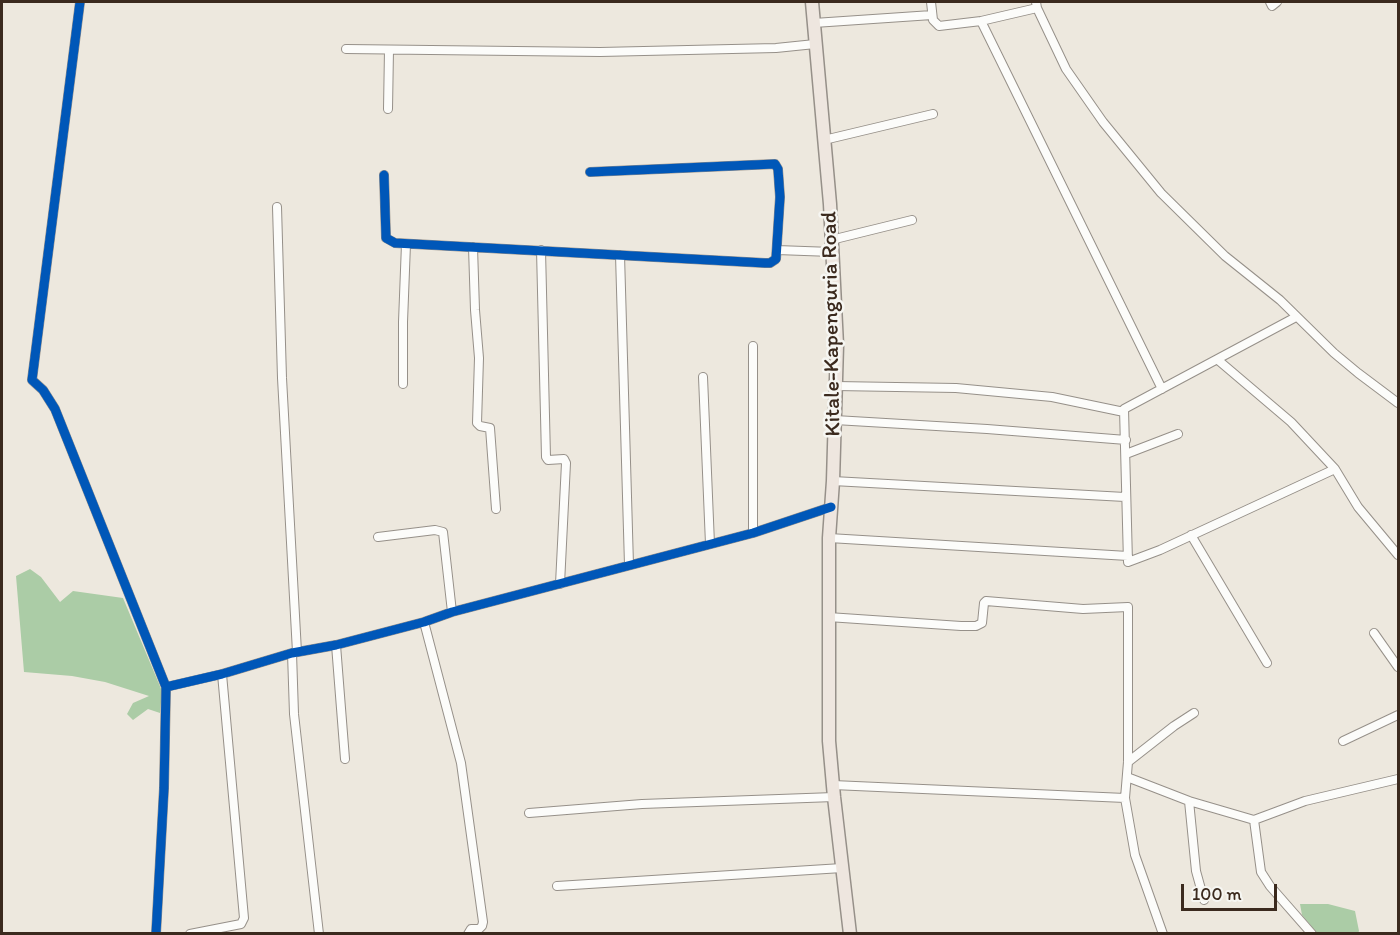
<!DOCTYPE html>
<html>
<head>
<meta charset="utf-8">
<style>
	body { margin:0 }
	#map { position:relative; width:1400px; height:935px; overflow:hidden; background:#ede8de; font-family:Itim,sans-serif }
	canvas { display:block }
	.frame { position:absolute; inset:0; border:3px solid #3b2a1e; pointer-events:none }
	.scale { position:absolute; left:1181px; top:884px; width:96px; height:27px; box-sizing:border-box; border:3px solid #3b2a1e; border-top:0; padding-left:8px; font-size:18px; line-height:21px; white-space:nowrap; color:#3b2a1e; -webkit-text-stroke:4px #f6f6f2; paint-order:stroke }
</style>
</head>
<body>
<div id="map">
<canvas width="1400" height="935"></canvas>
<div class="frame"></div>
<div class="scale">100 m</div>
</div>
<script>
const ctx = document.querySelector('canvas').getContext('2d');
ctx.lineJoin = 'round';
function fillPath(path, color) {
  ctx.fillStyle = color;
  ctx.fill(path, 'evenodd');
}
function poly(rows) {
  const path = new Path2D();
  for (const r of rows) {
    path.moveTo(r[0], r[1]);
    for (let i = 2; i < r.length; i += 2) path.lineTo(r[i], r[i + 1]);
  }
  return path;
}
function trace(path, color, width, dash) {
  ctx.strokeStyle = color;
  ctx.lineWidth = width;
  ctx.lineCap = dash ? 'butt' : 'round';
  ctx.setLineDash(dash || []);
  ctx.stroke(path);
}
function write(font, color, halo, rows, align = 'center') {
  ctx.font = font + ' Itim,sans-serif';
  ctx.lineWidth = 5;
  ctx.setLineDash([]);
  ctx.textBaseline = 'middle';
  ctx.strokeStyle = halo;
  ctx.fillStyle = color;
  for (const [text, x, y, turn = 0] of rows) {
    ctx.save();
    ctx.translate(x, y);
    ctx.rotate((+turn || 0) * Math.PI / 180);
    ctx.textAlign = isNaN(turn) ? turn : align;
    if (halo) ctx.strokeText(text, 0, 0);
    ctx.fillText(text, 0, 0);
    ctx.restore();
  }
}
fillPath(poly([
	[30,569,41,577,60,602,73,591,123,598,162,691,160,713,148,709,133,720,127,714,133,703,149,696,105,682,72,676,24,672,16,576],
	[1300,904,1328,904,1355,911,1359,931,1358,933,1317,933,1302,915]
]), '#abcca6');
const minor = poly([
	[80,2,32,380,43,390,55,409,166,687,164,788,156,934],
	[931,2,933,20,939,26,981,21,1037,8],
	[1036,2,1037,8,1066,69,1103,122,1161,193,1225,256,1280,300,1334,353,1358,373,1398,403],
	[1270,2,1272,6,1277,2],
	[981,21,1162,389],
	[814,23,932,15],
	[346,49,600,52,776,48,815,44],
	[388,109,389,50],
	[824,140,933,114],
	[384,175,386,238,395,243,765,263,770,263,776,259,780,197,778,169,775,164,590,172],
	[277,207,282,378,297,652],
	[831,240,912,220],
	[473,247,475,310,479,358,477,423,480,426,490,428,496,509],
	[541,250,546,457,548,460,564,459,566,463,560,584],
	[777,250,832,252],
	[620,255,629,565],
	[1296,317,1124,409,1128,562,1160,550,1335,469,1358,507,1398,555],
	[1218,360,1291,422,1335,469],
	[703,377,710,544],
	[403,384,403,322,406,244],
	[836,386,956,388,1052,397,1124,412],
	[835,420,987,429,1126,440],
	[1126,454,1178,434],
	[833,481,1125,497],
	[753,533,753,346],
	[1191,535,1267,663],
	[378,537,435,530,443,532,452,612],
	[829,538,1128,556],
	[828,617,961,626,976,626,982,623,984,603,986,601,1083,609,1128,607,1128,762,1125,798,1135,855,1163,934],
	[424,622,461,763,483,922,482,926,479,929,471,929,468,934],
	[1374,633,1398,667],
	[336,645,345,759],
	[292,653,294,714,319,934],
	[166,687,222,674,292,653,336,645,424,622,452,612,753,533,831,507],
	[1343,741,1398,715],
	[1128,762,1174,726,1194,713],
	[1127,777,1189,801,1254,820,1305,801,1398,779],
	[833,785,1125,798],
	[1189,801,1196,871,1204,900],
	[529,813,642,804,834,797],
	[1254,820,1261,872,1270,886,1312,934],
	[557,886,842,868],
	[190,934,241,924,244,918,222,674]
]);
const trunk = poly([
	[812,2,830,204,837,345,833,481,829,538,829,741,834,797,850,934]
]);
trace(minor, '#969089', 10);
trace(trunk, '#969089', 15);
trace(minor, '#fcfcfa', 8);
trace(trunk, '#eee6df', 12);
trace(poly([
	[80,2,32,380,43,390,55,409,166,687,164,788,156,934],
	[384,175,386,238,395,243,765,263,770,263,776,259,780,197,778,169,775,164,590,172],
	[166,687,222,674,292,653,336,645,424,622,452,612,753,533,831,507]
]), '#0057b8', 9);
write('22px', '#3b2a1e', '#f6f6f2', [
	["Kitale-Kapenguria Road",832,324,-91]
]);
</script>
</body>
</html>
